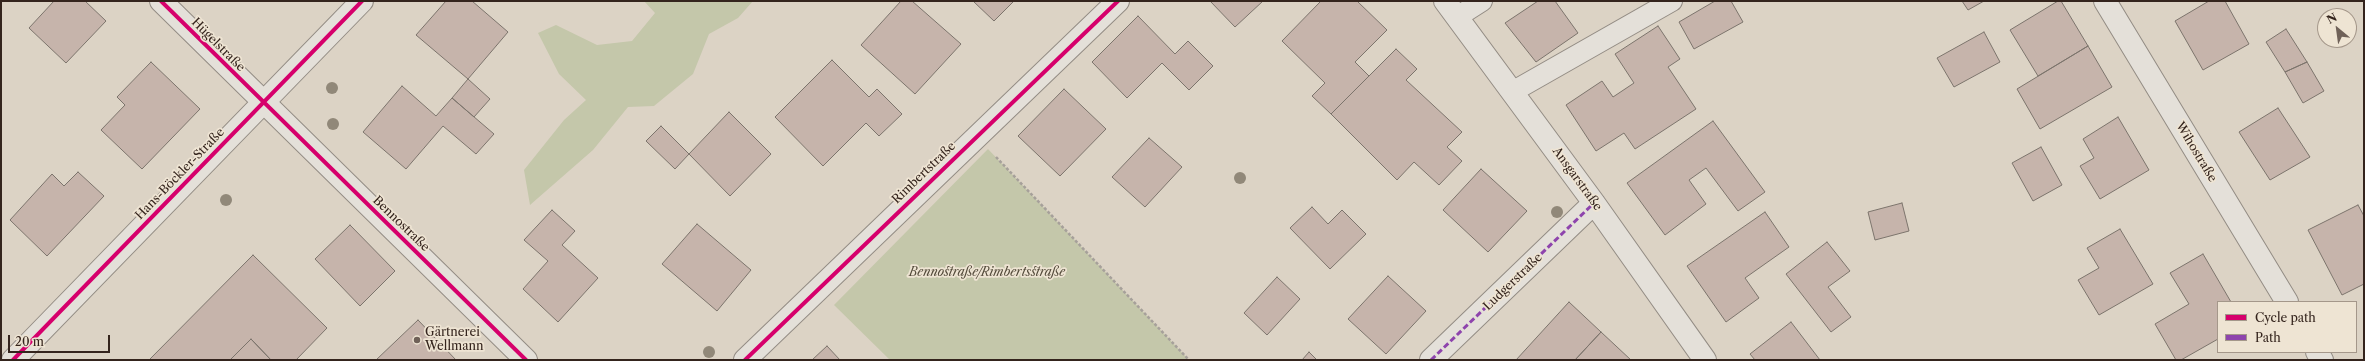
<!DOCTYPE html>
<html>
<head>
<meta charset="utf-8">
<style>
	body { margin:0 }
	#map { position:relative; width:2365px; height:361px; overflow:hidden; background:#dcd3c5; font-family:"Libre Caslon Text",serif }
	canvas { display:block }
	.frame { position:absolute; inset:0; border:2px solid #34241d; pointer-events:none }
	.legend { position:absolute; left:2217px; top:301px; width:140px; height:52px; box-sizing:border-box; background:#eee4d3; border:1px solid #a4978a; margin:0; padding:5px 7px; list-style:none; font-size:12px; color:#34241d }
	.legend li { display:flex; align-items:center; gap:8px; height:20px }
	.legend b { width:20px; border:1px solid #a4978a }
	.north { position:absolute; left:2317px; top:8px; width:40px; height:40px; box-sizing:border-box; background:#eee4d3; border:1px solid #a4978a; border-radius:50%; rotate:331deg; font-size:11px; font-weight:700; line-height:16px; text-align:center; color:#34241d }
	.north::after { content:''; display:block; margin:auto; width:14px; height:18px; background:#6f6158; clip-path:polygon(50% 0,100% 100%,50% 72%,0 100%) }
	.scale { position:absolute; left:8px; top:335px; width:102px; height:18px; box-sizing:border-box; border:2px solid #34241d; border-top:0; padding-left:5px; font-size:12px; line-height:14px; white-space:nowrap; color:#34241d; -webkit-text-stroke:3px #eee4d3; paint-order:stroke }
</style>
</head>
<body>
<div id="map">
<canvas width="2365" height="361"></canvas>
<div class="frame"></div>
<ul class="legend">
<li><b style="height:5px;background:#d6006c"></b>Cycle path</li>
<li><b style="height:5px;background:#8e44ad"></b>Path</li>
</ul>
<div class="north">N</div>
<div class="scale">20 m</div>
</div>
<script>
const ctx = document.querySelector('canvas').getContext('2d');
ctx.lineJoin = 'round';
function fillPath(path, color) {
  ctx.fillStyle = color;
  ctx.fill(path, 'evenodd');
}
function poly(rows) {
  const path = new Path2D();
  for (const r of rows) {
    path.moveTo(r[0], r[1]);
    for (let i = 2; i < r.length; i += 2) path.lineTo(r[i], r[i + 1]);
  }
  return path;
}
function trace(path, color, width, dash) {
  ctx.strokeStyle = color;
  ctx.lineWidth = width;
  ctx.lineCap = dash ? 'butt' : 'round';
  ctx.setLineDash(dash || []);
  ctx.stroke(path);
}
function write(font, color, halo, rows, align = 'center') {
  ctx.font = font + ' "Libre Caslon Text",serif';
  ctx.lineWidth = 3.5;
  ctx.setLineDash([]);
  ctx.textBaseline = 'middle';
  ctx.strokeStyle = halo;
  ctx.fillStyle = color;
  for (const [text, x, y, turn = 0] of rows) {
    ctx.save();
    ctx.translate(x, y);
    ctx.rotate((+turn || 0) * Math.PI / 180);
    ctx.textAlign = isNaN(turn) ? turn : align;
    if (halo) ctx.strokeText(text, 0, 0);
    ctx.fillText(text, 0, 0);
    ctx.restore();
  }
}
fillPath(poly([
	[644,1,753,1,738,18,709,34,693,74,654,106,628,107,593,150,530,205,524,170,564,120,586,100,559,74,538,33,556,25,597,45,632,41,655,13],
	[988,149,1189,360,890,360,834,305]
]), '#c4c7aa');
const building = poly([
	[54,1,85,1,106,21,66,63,29,28,54,1],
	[446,1,472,1,508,32,468,79,416,35,446,1],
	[901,1,912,1,961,44,915,94,861,45,901,1],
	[973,1,1014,1,994,21,973,1],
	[1210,1,1263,1,1235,27,1210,1],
	[1321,1,1357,1,1387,30,1355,62,1369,76,1331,114,1312,96,1325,83,1282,41,1321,1],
	[1538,1,1555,1,1578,33,1536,62,1505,23,1538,1],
	[1715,1,1731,1,1743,22,1694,49,1679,22,1715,1],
	[1962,1,1984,1,1968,10,1962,1],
	[2058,1,2061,1,2088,46,2038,76,2010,30,2058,1],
	[2209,1,2225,1,2249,44,2203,70,2175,21,2209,1],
	[1138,16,1175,54,1188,41,1213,66,1189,90,1162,63,1127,98,1092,62,1138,16],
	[1658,26,1680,59,1668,67,1696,109,1635,149,1624,133,1596,151,1566,105,1602,81,1613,97,1634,83,1615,54,1658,26],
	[2286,29,2307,62,2285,72,2266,42,2286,29],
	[1984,32,2000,62,1954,87,1937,58,1984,32],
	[2088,46,2112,87,2040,129,2017,89,2088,46],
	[1396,49,1417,69,1406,80,1462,132,1447,147,1462,161,1439,185,1414,162,1397,180,1331,114,1396,49],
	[832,60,869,97,877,89,902,114,879,136,866,123,823,166,775,117,832,60],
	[151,62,200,109,142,169,101,130,125,105,117,97,151,62],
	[2307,62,2324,91,2303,103,2285,72,2307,62],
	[468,79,490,99,474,117,452,98,468,79],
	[402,86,436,116,452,98,494,134,476,154,443,126,406,169,363,132,402,86],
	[1064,89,1106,129,1060,176,1018,136,1064,89],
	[2278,108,2310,157,2270,180,2239,132,2278,108],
	[729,112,771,154,730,196,689,154,729,112],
	[2118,117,2149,170,2100,199,2080,166,2094,158,2083,139,2118,117],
	[1713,121,1765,192,1738,211,1706,168,1689,180,1706,204,1665,235,1627,183,1713,121],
	[661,126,689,154,675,169,646,141,661,126],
	[1149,138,1182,167,1145,207,1112,177,1149,138],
	[2041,147,2062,185,2033,201,2012,163,2041,147],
	[1481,169,1527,211,1488,252,1443,210,1481,169],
	[78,172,104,196,47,256,10,220,52,174,64,186,78,172],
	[1902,203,1909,231,1875,240,1868,212,1902,203],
	[2358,205,2364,216,2364,284,2342,295,2308,230,2358,205],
	[1312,207,1328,224,1342,210,1366,234,1330,269,1290,228,1312,207],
	[552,210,575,231,562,245,598,278,558,322,523,289,548,261,524,240,552,210],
	[1765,212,1789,247,1745,278,1759,298,1726,322,1687,266,1765,212],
	[697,224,751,270,717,311,662,264,697,224],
	[350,225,395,271,360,306,315,259,350,225],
	[2120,229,2153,284,2099,315,2078,280,2099,268,2087,248,2120,229],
	[1827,242,1850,271,1828,287,1851,317,1831,332,1786,274,1827,242],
	[2203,254,2231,302,2218,302,2218,339,2181,360,2176,360,2155,324,2189,304,2170,273,2203,254],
	[253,255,327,328,296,360,271,360,251,339,230,360,149,360,253,255],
	[1388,276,1426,311,1386,354,1348,319,1388,276],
	[1277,277,1300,299,1267,335,1244,313,1277,277],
	[1569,302,1601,332,1575,360,1516,360,1569,302],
	[418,320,456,360,376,360,418,320],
	[1791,322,1820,360,1755,360,1750,354,1791,322],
	[1601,332,1631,360,1575,360,1601,332],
	[251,339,271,360,230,360,251,339],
	[827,346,840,360,812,360,827,346],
	[1309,352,1317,360,1302,360,1309,352]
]);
fillPath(building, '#c6b4ab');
trace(building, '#7c746c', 1);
const service = poly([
	[1457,17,1482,1],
	[1512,92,1672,1]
]);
const minor = poly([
	[161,1,526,360],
	[1445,1,1594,203,1705,360],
	[2105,1,2287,302],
	[2317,352,2322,360],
	[13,360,362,1],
	[745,360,1118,1],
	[1431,360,1594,203]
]);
trace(service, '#938c84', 22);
trace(minor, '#938c84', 24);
trace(poly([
	[996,157,1189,360]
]), '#a6a09a', 2.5, [3, 2]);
trace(service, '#e4e0d9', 20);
trace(minor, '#e4e0d9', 22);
trace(poly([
	[1431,360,1594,203]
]), '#8e44ad', 3, [6, 3]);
trace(poly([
	[161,1,526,360],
	[13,360,362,1],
	[745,360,1118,1]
]), '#d6006c', 4);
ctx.fillStyle = '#918879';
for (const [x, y] of [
	[332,88],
	[333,124],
	[1240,178],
	[226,200],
	[1557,212],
	[709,352]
]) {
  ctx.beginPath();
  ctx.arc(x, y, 6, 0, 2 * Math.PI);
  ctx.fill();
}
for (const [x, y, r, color] of [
	[417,340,4,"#6f6158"]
]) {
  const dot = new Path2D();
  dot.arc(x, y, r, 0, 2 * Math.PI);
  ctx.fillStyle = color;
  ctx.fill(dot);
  trace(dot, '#eee4d3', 1.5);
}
write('12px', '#34241d', '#eee4d3', [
	["Hügelstraße",218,45,45],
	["Wihostraße",2196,152,59],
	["Rimbertstraße",924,173,-44],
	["Hans-Böckler-Straße",180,174,-46],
	["Ansgarstraße",1577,179,54],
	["Bennostraße",401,224,44],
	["Ludgerstraße",1513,282,-44]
]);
write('italic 12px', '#534a3a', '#eee4d3', [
	["Bennostraße/Rimbertsstraße",987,273]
]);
write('12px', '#34241d', '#eee4d3', [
	["Gärtnerei",425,333],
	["Wellmann",425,347]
], 'left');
</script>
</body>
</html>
